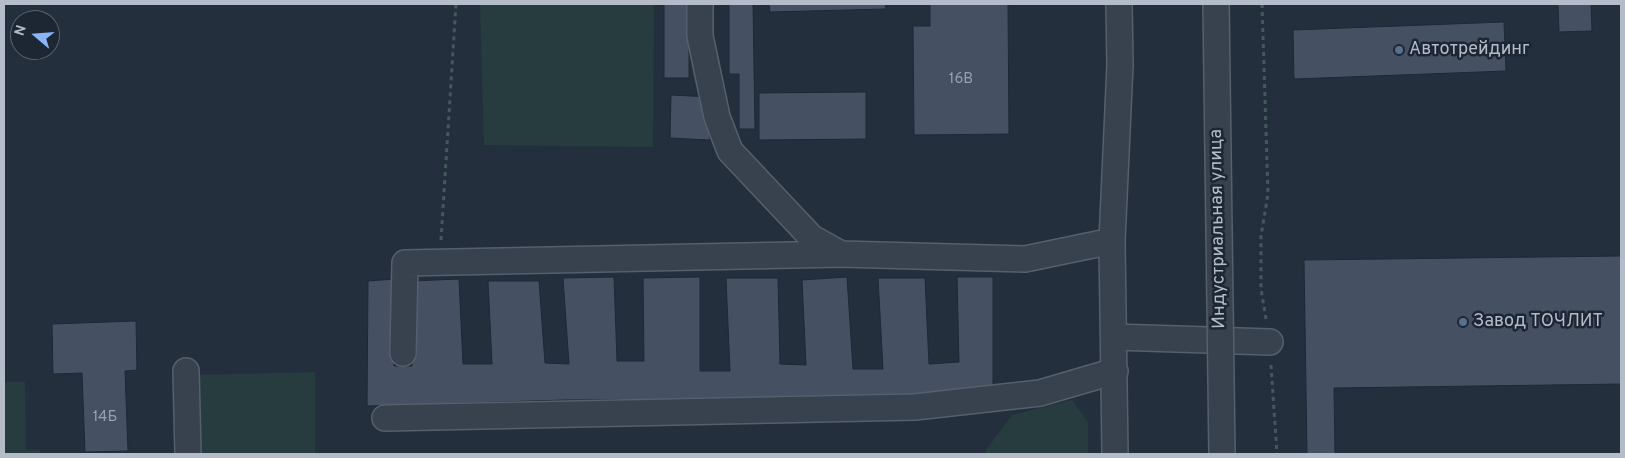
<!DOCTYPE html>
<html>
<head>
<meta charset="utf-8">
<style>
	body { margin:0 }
	#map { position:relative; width:1625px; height:458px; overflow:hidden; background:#242f3e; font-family:Overpass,sans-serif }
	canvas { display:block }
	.frame { position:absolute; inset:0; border:5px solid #b4bcc9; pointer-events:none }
	.north { position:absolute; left:10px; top:10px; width:50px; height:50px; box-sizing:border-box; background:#1d2633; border:1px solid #59626f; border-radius:50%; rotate:288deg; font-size:14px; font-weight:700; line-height:20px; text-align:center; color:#b4bcc9 }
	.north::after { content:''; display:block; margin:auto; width:18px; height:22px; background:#8ab4f8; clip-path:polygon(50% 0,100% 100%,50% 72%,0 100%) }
</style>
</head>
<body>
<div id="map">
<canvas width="1625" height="458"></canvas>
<div class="frame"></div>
<div class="north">N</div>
</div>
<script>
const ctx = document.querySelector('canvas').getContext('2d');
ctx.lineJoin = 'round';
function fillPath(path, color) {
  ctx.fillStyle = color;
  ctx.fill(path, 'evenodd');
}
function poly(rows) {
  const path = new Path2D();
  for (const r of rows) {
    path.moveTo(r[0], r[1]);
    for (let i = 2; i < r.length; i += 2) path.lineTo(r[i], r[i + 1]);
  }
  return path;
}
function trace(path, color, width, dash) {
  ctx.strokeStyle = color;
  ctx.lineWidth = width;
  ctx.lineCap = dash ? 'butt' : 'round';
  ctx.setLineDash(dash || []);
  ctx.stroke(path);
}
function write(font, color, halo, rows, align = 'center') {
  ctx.font = font + ' Overpass,sans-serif';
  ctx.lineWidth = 5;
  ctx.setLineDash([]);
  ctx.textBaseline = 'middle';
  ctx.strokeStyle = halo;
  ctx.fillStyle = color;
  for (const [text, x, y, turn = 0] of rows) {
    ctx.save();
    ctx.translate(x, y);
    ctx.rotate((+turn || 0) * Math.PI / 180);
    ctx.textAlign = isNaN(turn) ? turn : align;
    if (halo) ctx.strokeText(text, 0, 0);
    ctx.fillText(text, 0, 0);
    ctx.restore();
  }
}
fillPath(poly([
	[480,4,654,4,653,147,484,145],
	[315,372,315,454,197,454,196,375],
	[4,382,25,382,26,450,40,450,40,454,4,454],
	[1072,400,1088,422,1088,454,986,454,986,450,1012,415]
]), '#263c3f');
const building = poly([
	[664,4,689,4,689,78,664,78,664,4],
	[729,4,753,4,755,129,739,129,739,74,729,74,729,4],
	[769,4,885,4,886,9,770,12,769,4],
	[930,4,1008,4,1009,134,914,135,913,26,930,26,930,4],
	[1558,4,1591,4,1592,31,1559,32,1558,4],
	[1504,22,1506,71,1294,79,1293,30,1504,22],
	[866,92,866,139,759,140,759,93,866,92],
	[671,95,710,97,710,140,670,138,671,95],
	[1621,256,1621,384,1334,388,1335,454,1307,454,1304,260,1621,256],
	[614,277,617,361,644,361,643,278,700,277,700,371,730,371,726,278,778,278,780,364,806,365,802,280,847,277,853,369,883,369,878,278,925,278,929,364,959,362,957,277,993,277,993,393,806,399,565,400,367,406,368,281,396,279,394,366,412,366,412,281,459,279,463,364,492,364,488,281,539,281,545,363,569,364,563,278,614,277],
	[136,321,137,370,125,371,128,451,85,452,82,373,53,374,52,324,136,321]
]);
fillPath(building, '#455162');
trace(building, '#1f2835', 1);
const minor = poly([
	[700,4,700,36,717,117,730,151,812,238,841,254],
	[1114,337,1270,342],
	[403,353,405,263,841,254,1025,259,1112,241],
	[186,371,188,454],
	[385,418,915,407,1040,393,1115,371],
	[1115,454,1112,241,1120,65,1119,4]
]);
trace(minor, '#565f6c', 28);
trace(poly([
	[1262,4,1268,194,1261,236,1261,289,1266,319],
	[441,240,456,4],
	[1271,365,1277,454]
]), '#44595c', 3, [4, 4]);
trace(minor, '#38414e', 25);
const minorBridge = poly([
	[1216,4,1222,454]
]);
trace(minorBridge, '#565f6c', 28, []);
trace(minorBridge, '#38414e', 25);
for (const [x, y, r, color] of [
	[1399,50,5,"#5c6f8a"],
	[1463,322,5,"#5c6f8a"]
]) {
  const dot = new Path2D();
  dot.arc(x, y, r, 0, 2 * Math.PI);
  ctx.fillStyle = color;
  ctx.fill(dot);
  trace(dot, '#1d2633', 2);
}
write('15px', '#98a1af', null, [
	["16В",961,80],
	["14Б",105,418]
]);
write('18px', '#b4bcc9', '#1d2633', [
	["Автотрейдинг",1409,50],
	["Завод ТОЧЛИТ",1473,322]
], 'left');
write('18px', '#b4bcc9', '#1d2633', [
	["Индустриальная улица",1219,229,-91]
]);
</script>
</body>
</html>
